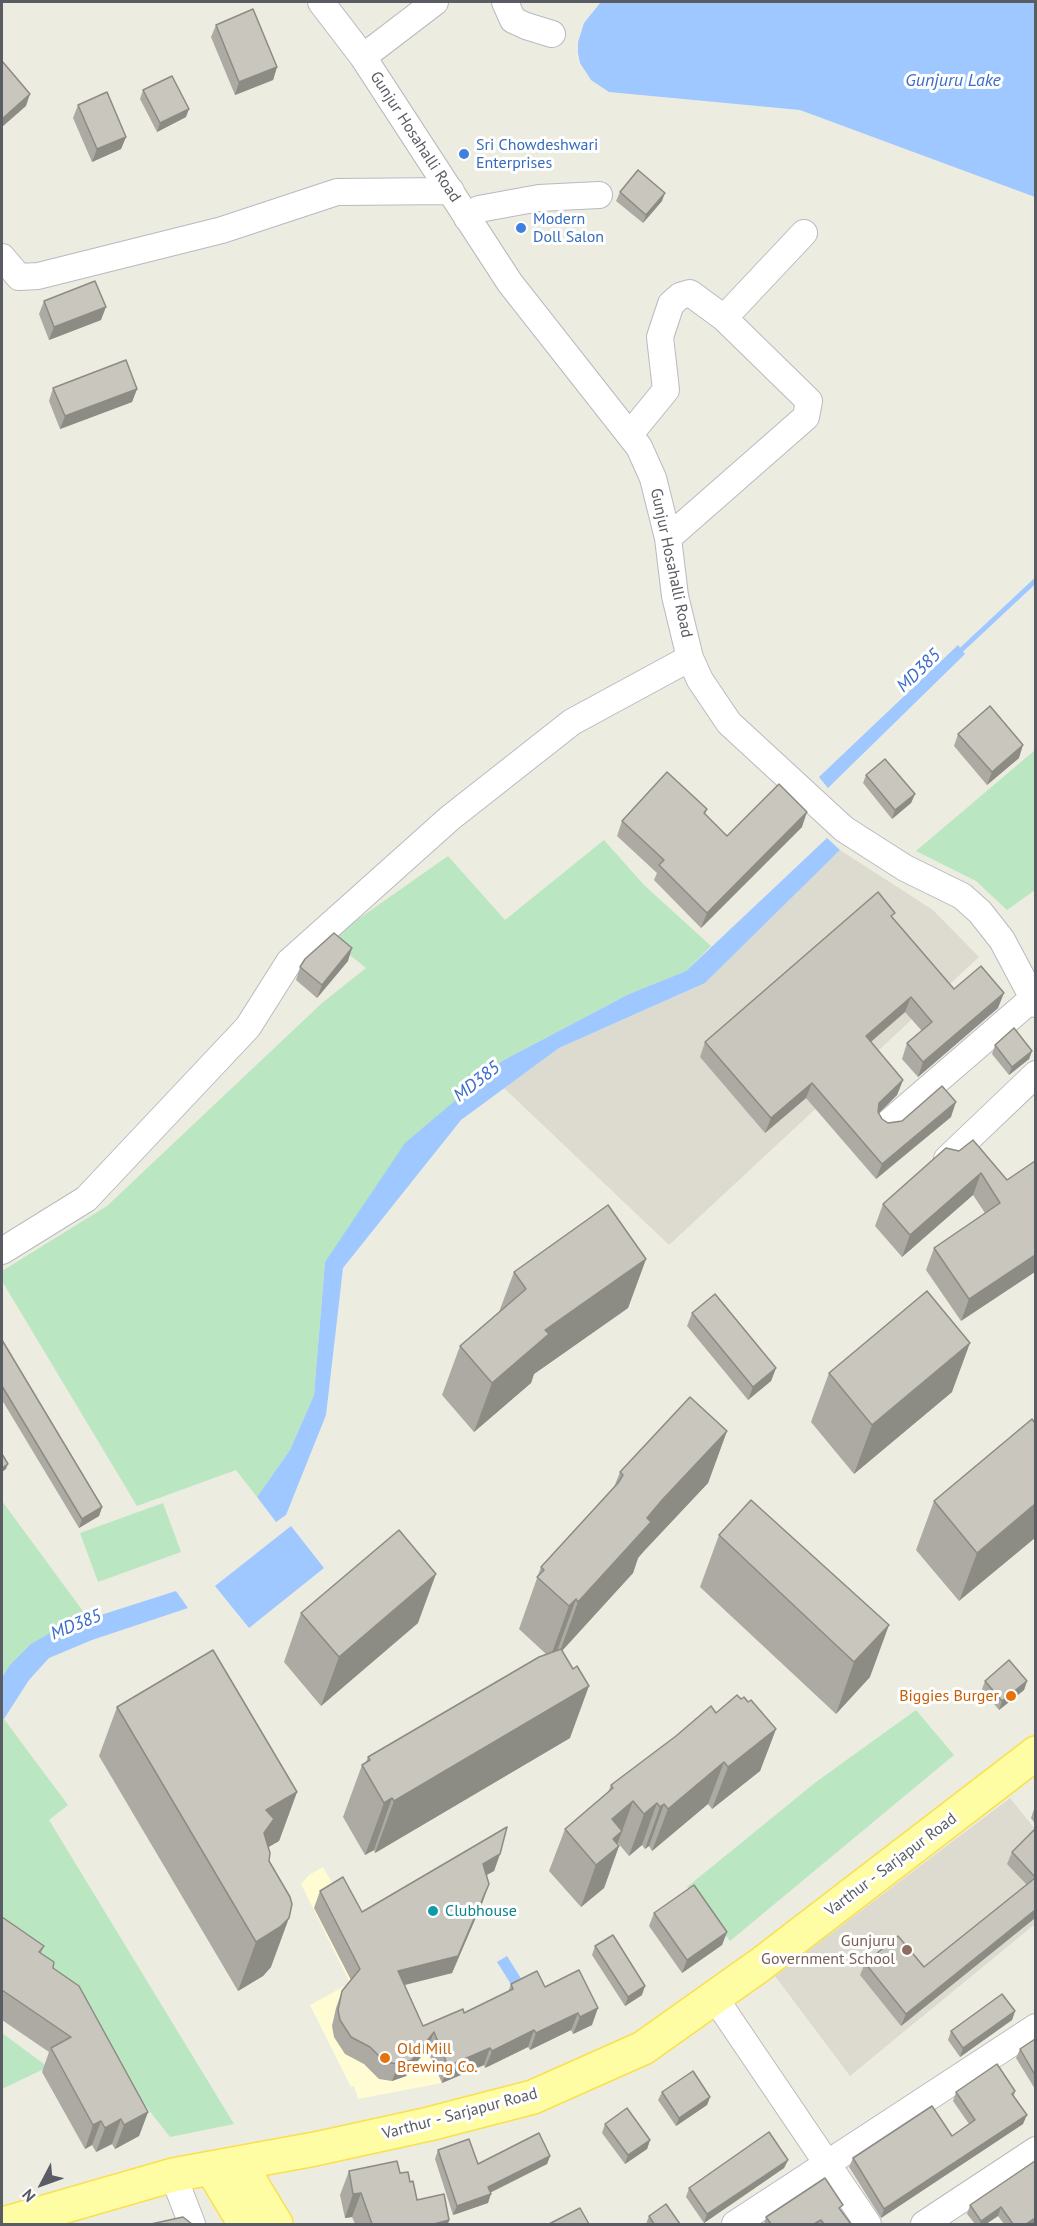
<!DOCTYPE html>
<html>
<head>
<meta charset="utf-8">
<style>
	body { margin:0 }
	#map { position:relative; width:1037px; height:2226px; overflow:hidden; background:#edece0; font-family:"PT Sans",sans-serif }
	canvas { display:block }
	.frame { position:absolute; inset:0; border:3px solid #595c62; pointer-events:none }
	.north { position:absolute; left:12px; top:2154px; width:60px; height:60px; -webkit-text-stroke:4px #fff; paint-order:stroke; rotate:229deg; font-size:16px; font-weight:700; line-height:24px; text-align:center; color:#595c62 }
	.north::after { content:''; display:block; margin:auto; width:21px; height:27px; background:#595c62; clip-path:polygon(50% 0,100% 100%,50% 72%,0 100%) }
</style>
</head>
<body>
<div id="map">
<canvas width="1037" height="2226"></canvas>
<div class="frame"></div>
<div class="north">N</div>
</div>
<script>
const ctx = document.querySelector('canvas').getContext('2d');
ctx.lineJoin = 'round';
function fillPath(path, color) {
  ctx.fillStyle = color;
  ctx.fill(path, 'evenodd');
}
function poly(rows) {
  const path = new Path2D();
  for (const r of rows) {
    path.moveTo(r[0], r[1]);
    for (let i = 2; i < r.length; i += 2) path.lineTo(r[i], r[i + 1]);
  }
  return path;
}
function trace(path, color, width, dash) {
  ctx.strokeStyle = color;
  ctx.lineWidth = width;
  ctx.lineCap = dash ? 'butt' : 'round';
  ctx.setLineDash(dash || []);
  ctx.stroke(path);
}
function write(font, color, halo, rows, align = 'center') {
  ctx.font = font + ' "PT Sans",sans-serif';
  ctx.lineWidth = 6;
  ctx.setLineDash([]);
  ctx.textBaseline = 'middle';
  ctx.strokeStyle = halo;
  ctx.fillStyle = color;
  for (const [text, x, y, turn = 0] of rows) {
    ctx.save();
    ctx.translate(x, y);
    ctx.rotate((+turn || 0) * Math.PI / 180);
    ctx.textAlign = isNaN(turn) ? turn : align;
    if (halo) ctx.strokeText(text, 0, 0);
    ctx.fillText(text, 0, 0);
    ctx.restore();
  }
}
fillPath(poly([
	[323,1867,420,2036,442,2083,358,2099,354,2086,351,2087,310,2005,350,1983,301,1884,309,1875]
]), '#fffbd3');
fillPath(poly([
	[840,850,933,910,979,957,669,1245,504,1088,559,1048,705,983],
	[1010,1798,1035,1829,1035,1924,850,2076,775,1976]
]), '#dddbcf');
fillPath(poly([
	[1035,750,1035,890,1007,910,976,881,916,851],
	[604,840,644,885,711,946,686,971,629,994,502,1061,325,1262,314,1395,290,1450,257,1497,236,1470,137,1506,2,1281,2,1271,107,1206,322,1003,366,968,330,939,448,856,505,920],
	[2,1501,88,1618,57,1629,2,1678],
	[163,1503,181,1552,98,1582,80,1533],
	[916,1710,954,1755,730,1941,687,1887,816,1782],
	[4,1719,68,1805,49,1820,234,2124,170,2137,118,2071,2,1939,2,1722],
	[2,2033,48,2067,2,2089]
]), '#bae7c1');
fillPath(poly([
	[601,2,1035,2,1035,197,800,110,609,92,591,80,580,63,578,53,578,42,584,23],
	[958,645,965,654,828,788,819,777],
	[827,838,840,850,705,983,559,1048,461,1120,343,1268,326,1415,286,1515,276,1522,257,1497,290,1450,314,1395,325,1262,405,1143,502,1061,629,994,686,971],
	[291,1526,324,1568,249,1628,215,1586],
	[176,1591,188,1608,92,1640,49,1658,29,1680,2,1722,2,1678,10,1665,31,1644,57,1629],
	[507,1956,522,1980,512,1986,497,1962]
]), '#9ec8ff');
trace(poly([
	[958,653,1036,580]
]), '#9ec8ff', 5);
const minor = poly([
	[321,2,363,57,510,283,639,447,653,478,668,538,675,596,690,658,700,680,729,723,844,829,905,868,962,896,980,912,1002,940,1036,1004],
	[505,2,513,20,526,26,552,34],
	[363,57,435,2],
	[467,218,479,209,539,198,599,195],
	[2,257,19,277,38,276,222,230,337,192,451,191],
	[630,434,666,390,660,337,671,304,680,296,690,293,724,318],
	[668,538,806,417,809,401,724,318,804,233],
	[887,1124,1033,998],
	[947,1159,1036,1074],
	[2,1251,86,1199,248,1027,289,962,450,818,572,722,690,658],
	[715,1998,868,2224],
	[173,2175,192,2224],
	[735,2224,1036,2027],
	[924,2224,1036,2150]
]);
const major = poly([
	[239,2163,276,2224],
	[212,2169,245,2224],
	[3,2224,173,2175,315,2149,429,2124,533,2097,643,2048,760,1965,1036,1753]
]);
trace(minor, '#b8bac0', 28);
trace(major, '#f9e04d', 36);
trace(minor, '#fff', 26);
trace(major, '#fffda3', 33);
fillPath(poly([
	[216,25,277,67,273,80,235,95,211,37],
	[143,90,186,117,157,132,140,99],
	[78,105,126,137,121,149,92,162,73,118],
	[620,192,662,201,643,223,616,201],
	[44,301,101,320,49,340,39,314],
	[53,388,137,389,132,402,60,429,49,401],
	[958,734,1019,758,987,785,954,746],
	[866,775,915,794,911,803,892,819,863,783],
	[707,809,705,814,727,836,802,827,701,928,654,880,657,873,617,836,622,821],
	[893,919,954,989,998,1008,918,1077,902,1059,907,1043,922,1031,905,1012,871,1042,903,1080,897,1095,879,1113,882,1119,888,1123,951,1117,876,1179,806,1098,765,1133,700,1057,705,1042],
	[348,961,317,998,296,980,300,967],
	[995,1045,1032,1051,1029,1059,1009,1075,992,1054],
	[946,1148,1007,1180,1035,1161,961,1321,926,1270,934,1248,985,1213,973,1195,902,1257,875,1226,883,1204],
	[646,1259,628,1308,534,1374,531,1383,474,1432,442,1395,460,1346,499,1312,514,1272],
	[692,1313,776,1368,771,1381,748,1400,687,1326],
	[2,1340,102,1507,99,1516,79,1528,2,1400],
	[829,1373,952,1392,854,1474,811,1422],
	[1032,1419,959,1601,916,1550,934,1501],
	[727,1431,708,1483,644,1551,638,1558,633,1573,562,1651,570,1738,375,1853,374,1850,365,1855,343,1817,362,1765,366,1762,368,1757,546,1654,519,1629,541,1567,614,1487,620,1472],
	[719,1535,870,1677,836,1714,700,1587],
	[301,1613,418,1623,321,1706,284,1662],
	[985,1681,1027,1681,1024,1690,999,1710,982,1689],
	[741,1699,776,1729,760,1771,712,1809,708,1804,652,1851,649,1846,645,1849,642,1845,629,1856,618,1843,618,1845,619,1846,604,1888,581,1907,549,1871,565,1829,608,1792,611,1785],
	[117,1707,297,1792,279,1841,268,1847,271,1967,263,1976,238,1991,99,1756],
	[1035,1806,1035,1824,1031,1818],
	[1035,1829,1035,1918,901,2026,860,1975,865,1963,924,1967,1027,1885,1007,1864,1012,1852],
	[500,1854,494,1871,486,1875,483,1901,452,1973,405,1985,423,2026,464,2013,508,1992,511,1984,545,1987,592,2025,573,2034,571,2030,530,2050,528,2047,485,2068,484,2065,442,2083,427,2049,406,2076,392,2081,379,2079,364,2064,345,2054,334,2037,332,2026,336,2008,342,1991,351,1980,314,1908,320,1891,362,1912],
	[654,1913,727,1932,722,1945,682,1973,649,1926],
	[2,1917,44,1946,41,1953,53,1968,148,2112,139,2136,115,2149,112,2144,96,2152,92,2145,85,2149,42,2072,49,2052,2,2020],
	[595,1946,642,1995,625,2006,592,1955],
	[1015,2011,1012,2020,960,2057,948,2040,951,2031],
	[1035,2039,1035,2089,1016,2058,1020,2049],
	[1015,2091,1014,2096,1023,2124,881,2218,849,2167,853,2158,952,2136,969,2124,953,2101,956,2092],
	[662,2092,710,2097,707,2105,676,2126,658,2100],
	[605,2124,650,2140,647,2149,625,2164,602,2133],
	[438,2150,478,2164,550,2156,547,2164,490,2193,488,2203,453,2215,435,2159],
	[788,2160,784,2168,704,2223,686,2197,689,2188],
	[1035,2161,1035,2224,1004,2224,998,2216,986,2224,975,2224,967,2214,970,2205],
	[349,2171,400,2173,410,2182,417,2200,449,2220,448,2224,355,2224,352,2217,345,2218,340,2195],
	[841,2211,851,2224,764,2224,766,2217],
	[649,2216,680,2224,646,2224]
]), '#acaaa3');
fillPath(poly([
	[277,67,273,80,235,95,239,82],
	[30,94,26,106,2,127,2,119],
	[189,109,186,117,157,132,160,123],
	[126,137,121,149,92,162,97,149],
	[665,193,662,201,643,223,646,215],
	[106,307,101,320,49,340,54,327],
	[137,389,132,402,60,429,65,416],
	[1023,745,1019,758,987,785,992,772],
	[915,794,911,803,892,819,895,810],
	[807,812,802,827,701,928,707,913],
	[352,948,348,961,317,998,322,985],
	[1004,993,998,1008,918,1077,923,1062],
	[911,997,905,1012,860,1051,866,1036],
	[1032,1051,1029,1059,1009,1075,1012,1067],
	[903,1080,897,1095,873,1119,879,1103],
	[812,1083,806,1098,765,1133,771,1118],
	[956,1102,951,1117,876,1179,882,1164],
	[981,1173,973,1195,902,1257,910,1235],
	[1035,1255,1035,1272,961,1321,969,1299],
	[646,1259,628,1308,534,1374,531,1383,474,1432,492,1383,545,1330],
	[970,1343,952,1392,854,1474,872,1425],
	[776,1368,771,1381,748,1400,753,1387],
	[727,1431,708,1483,644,1551,638,1558,633,1573,559,1654,578,1602,663,1499],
	[8,1464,6,1469,2,1472,2,1468],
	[1035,1504,1035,1538,959,1601,977,1553],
	[102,1507,99,1516,79,1528,82,1519],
	[436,1574,418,1623,321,1706,339,1657],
	[576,1599,557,1651,550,1658,569,1606],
	[889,1625,870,1677,836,1714,854,1662],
	[1027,1681,1024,1690,999,1710,1002,1701],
	[589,1686,570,1738,375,1853,394,1801],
	[776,1729,760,1771,712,1809,728,1767],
	[724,1762,708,1804,652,1851,668,1809],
	[297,1792,279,1841,262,1851,266,1810],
	[392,1798,374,1850,365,1855,384,1803],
	[633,1801,616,1848,619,1846,604,1888,581,1907,612,1819],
	[657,1803,642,1845,629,1856,644,1814],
	[664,1804,649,1846,645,1849,660,1807],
	[500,1854,494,1871,476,1881,483,1864],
	[489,1884,483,1901,452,1973,392,1988,398,1971],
	[1035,1910,1035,1918,901,2026,906,2014],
	[289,1918,271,1967,263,1976,238,1991,256,1942],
	[727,1932,722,1945,682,1973,687,1960],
	[645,1986,642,1995,625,2006,628,1997],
	[598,2008,592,2025,573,2034,580,2017],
	[1015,2011,1012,2020,960,2057,963,2048],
	[578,2013,571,2030,530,2050,536,2033],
	[534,2030,528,2047,485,2068,492,2051],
	[434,2032,427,2049,406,2076,392,2081,399,2064],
	[490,2048,484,2065,442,2083,448,2066],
	[710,2097,707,2105,676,2126,679,2118],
	[148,2112,139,2136,115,2149,124,2125],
	[1027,2115,1023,2124,881,2218,884,2209],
	[121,2119,112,2144,96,2152,105,2128],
	[101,2121,92,2145,85,2149,93,2125],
	[650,2140,647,2149,625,2164,628,2155],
	[550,2156,547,2164,485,2195,488,2187],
	[788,2160,784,2168,704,2223,707,2214],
	[361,2193,352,2217,345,2218,353,2194],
	[491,2194,488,2203,453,2215,457,2206],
	[1001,2207,998,2216,986,2224,980,2224,981,2221],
	[1035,2218,1035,2224,1026,2224],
	[449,2220,448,2224,434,2224]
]), '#8c8b84');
const building = poly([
	[253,9,277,67,239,82,216,25,253,9],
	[2,61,30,94,2,119,2,61],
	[172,76,189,109,160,123,143,90,172,76],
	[107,92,126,137,97,149,78,105,107,92],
	[638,170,665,193,646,215,620,192,638,170],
	[95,281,106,307,54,327,44,301,95,281],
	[126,360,137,389,65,416,53,388,126,360],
	[990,706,1023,745,992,772,958,734,990,706],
	[885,759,915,794,895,810,866,775,885,759],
	[667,772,707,809,704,813,727,836,779,784,807,812,707,913,659,865,664,860,622,821,667,772],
	[878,892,895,913,891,916,954,989,981,966,1004,993,923,1062,907,1043,932,1022,911,997,866,1036,903,1080,879,1103,878,1112,882,1119,888,1123,902,1121,942,1086,956,1102,882,1164,812,1083,771,1118,705,1042,878,892],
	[334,933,352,948,322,985,300,967,305,959,334,933],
	[1014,1028,1032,1051,1012,1067,995,1045,1014,1028],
	[973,1140,1007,1180,1035,1161,1035,1255,969,1299,934,1248,1000,1203,981,1173,910,1235,883,1204,946,1148,959,1151,973,1140],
	[608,1205,646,1259,545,1330,549,1334,492,1383,460,1346,526,1289,514,1272,608,1205],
	[927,1291,970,1343,872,1425,829,1373,927,1291],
	[715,1294,776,1368,753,1387,692,1313,715,1294],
	[2,1340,102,1507,82,1519,2,1386,2,1340],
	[690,1397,727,1431,663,1499,647,1518,651,1522,578,1602,576,1599,569,1606,537,1577,544,1570,541,1567,618,1483,623,1475,620,1472,690,1397],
	[1032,1419,1035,1423,1035,1504,977,1553,934,1501,1032,1419],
	[2,1454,8,1464,2,1468,2,1454],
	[751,1500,889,1625,854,1662,719,1535,751,1500],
	[399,1530,436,1574,339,1657,301,1613,399,1530],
	[561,1649,573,1669,577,1666,589,1686,394,1801,392,1798,384,1803,362,1765,370,1760,368,1757,539,1657,561,1649],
	[213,1650,297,1792,266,1810,274,1819,264,1833,270,1853,269,1861,290,1897,292,1904,289,1918,280,1927,256,1942,117,1707,213,1650],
	[1009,1660,1027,1681,1002,1701,985,1681,1009,1660],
	[737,1695,741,1699,744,1697,748,1702,751,1700,776,1729,728,1767,724,1762,668,1809,664,1804,660,1807,657,1803,644,1814,633,1801,612,1819,622,1831,613,1839,619,1846,596,1865,565,1829,613,1788,611,1785,676,1736,711,1706,716,1713,737,1695],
	[507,1827,500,1854,483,1864,489,1884,458,1956,398,1971,423,2026,463,2009,464,2013,513,1989,511,1984,537,1971,545,1987,579,1970,598,2008,580,2017,578,2013,536,2033,534,2030,492,2051,490,2048,448,2066,434,2032,412,2060,399,2064,385,2062,370,2047,351,2037,340,2020,338,2010,342,1991,360,1969,320,1891,343,1877,362,1912,507,1827],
	[1035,1829,1035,1877,1012,1852,1035,1829],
	[1035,1878,1035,1910,906,2014,865,1963,898,1936,924,1967,1035,1878],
	[694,1885,727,1932,687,1960,654,1913,694,1885],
	[2,1917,44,1946,39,1952,54,1962,53,1968,79,1986,148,2112,124,2125,121,2119,105,2128,101,2121,93,2125,51,2048,71,2037,2,1990,2,1917],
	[613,1935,645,1986,628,1997,595,1946,613,1935],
	[1002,1994,1015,2011,963,2048,951,2031,1002,1994],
	[1035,2039,1035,2075,1020,2049,1035,2039],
	[997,2064,1015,2091,1012,2094,1027,2115,884,2209,853,2158,932,2106,952,2136,975,2120,956,2092,997,2064],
	[693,2071,710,2097,679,2118,662,2092,693,2071],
	[627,2108,650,2140,628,2155,605,2124,627,2108],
	[769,2132,788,2160,707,2214,689,2188,769,2132],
	[539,2133,550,2156,488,2187,491,2194,457,2206,438,2150,469,2139,478,2164,539,2133],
	[397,2161,400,2173,408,2172,410,2182,413,2181,417,2200,444,2194,449,2220,434,2224,372,2224,361,2193,353,2194,349,2171,397,2161],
	[1035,2161,1035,2218,1026,2224,1013,2224,1001,2207,981,2221,970,2205,1035,2161],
	[825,2178,843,2205,839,2208,851,2224,824,2224,821,2220,814,2224,771,2224,766,2217,825,2178],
	[666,2204,680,2224,654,2224,649,2216,666,2204],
	[580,2208,589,2224,549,2224,580,2208],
	[183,2217,192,2224,151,2224,183,2217]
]);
fillPath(building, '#c8c6bd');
trace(building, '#8c8b84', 1.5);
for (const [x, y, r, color] of [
	[464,154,6,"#3f7fe0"],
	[521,228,6,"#3f7fe0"],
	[1011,1696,6,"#e8710a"],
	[433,1911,6,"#0f9aa8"],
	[907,1950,6,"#8d6e63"],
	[385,2058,6,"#e8710a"]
]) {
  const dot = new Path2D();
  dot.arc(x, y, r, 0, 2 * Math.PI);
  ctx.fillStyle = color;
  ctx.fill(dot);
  trace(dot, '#fff', 2);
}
write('16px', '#595c62', '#fff', [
	["Gunjur Hosahalli Road",415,137,57],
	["Gunjur Hosahalli Road",671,563,78],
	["Varthur - Sarjapur Road",891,1865,-37],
	["Varthur - Sarjapur Road",460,2114,-15]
]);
write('16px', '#366cbe', '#fff', [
	["Sri Chowdeshwari",476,145],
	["Enterprises",476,163],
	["Modern",533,219],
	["Doll Salon",533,237]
], 'left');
write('16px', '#c56008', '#fff', [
	["Biggies Burger",999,1696],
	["Old Mill",397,2049,"left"],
	["Brewing Co.",397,2067,"left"]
], 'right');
write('16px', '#0d838f', '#fff', [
	["Clubhouse",445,1911]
], 'left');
write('16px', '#785e54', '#fff', [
	["Gunjuru",895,1941],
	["Government School",895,1959]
], 'right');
write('italic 18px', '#3a6cc9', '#fff', [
	["Gunjuru Lake",953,81],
	["MD385",919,671,-44],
	["MD385",477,1082,-38],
	["MD385",76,1625,-22]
]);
</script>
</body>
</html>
